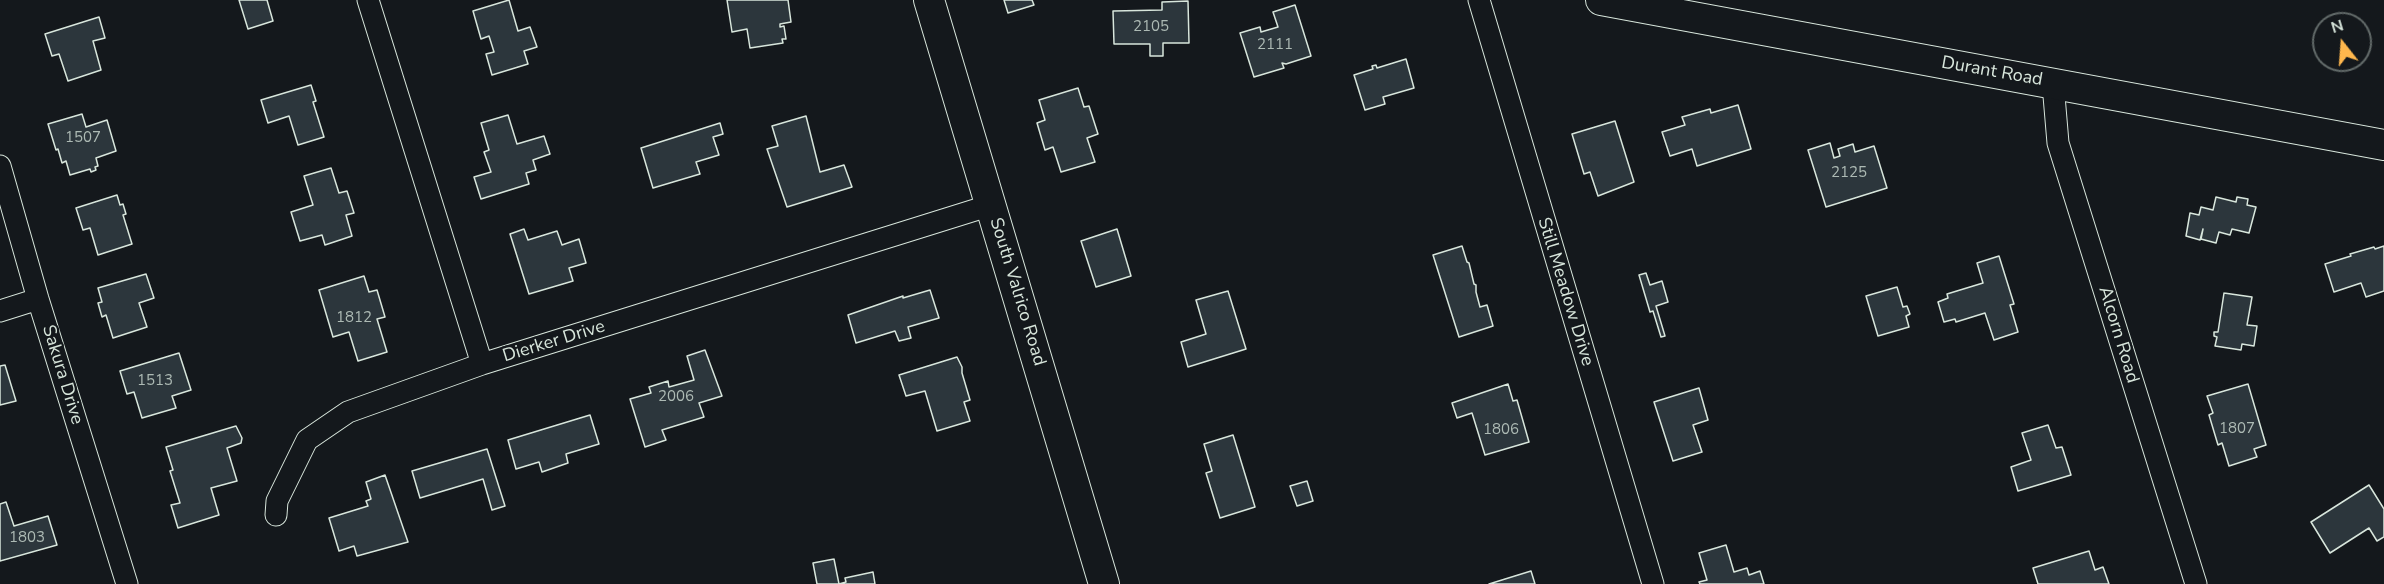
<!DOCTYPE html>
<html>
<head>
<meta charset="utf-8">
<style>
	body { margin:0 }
	#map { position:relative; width:2384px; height:584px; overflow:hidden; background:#14181c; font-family:"Nunito Sans",sans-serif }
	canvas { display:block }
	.north { position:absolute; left:2312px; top:12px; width:60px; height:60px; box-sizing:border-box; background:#14181c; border:2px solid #626a69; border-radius:50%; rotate:343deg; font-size:16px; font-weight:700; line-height:24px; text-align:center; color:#d8e6dc }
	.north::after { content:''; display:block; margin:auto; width:21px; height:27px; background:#ffb74d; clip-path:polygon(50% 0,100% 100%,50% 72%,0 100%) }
</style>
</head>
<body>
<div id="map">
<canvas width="2384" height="584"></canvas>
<div class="north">N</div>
</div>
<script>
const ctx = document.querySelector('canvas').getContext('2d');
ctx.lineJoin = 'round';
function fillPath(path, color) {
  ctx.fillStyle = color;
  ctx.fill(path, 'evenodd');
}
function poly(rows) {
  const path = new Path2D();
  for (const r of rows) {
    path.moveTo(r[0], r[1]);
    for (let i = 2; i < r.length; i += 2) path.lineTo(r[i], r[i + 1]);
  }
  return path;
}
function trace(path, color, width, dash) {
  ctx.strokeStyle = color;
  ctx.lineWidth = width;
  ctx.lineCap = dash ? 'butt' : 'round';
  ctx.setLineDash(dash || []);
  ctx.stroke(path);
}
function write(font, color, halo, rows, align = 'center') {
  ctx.font = font + ' "Nunito Sans",sans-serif';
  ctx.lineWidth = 4.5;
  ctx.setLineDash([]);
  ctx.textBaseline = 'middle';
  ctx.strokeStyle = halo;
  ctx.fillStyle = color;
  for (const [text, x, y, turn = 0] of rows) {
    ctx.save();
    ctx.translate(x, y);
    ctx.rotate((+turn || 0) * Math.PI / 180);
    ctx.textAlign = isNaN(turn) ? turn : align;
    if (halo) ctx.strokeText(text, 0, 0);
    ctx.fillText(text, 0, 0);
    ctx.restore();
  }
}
const building = poly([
	[239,0,267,0,273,21,248,29,239,0],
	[509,0,518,31,530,27,537,47,524,51,528,64,492,75,486,54,494,52,489,36,481,39,473,11,509,0],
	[727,0,788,0,791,22,780,24,780,27,784,26,786,39,782,39,783,43,750,48,747,29,732,32,727,0],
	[1004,0,1032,0,1034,5,1008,13,1004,0],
	[1188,1,1189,43,1163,43,1163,56,1150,56,1150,44,1114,44,1113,11,1162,10,1162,2,1188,1],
	[1295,5,1311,56,1286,64,1282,63,1284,68,1254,77,1240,33,1260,27,1261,32,1278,27,1273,12,1295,5],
	[99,17,105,38,93,41,101,70,68,81,59,54,52,56,45,34,99,17],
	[1406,59,1414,88,1383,97,1385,104,1365,110,1354,75,1373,69,1372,66,1376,65,1377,68,1406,59],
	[311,85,316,101,313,102,324,137,298,145,289,116,268,123,261,100,311,85],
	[1078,88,1084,107,1089,106,1098,134,1087,138,1095,162,1061,172,1053,147,1045,150,1037,123,1045,120,1039,100,1078,88],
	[1738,105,1751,149,1697,166,1692,149,1670,156,1662,132,1685,125,1682,117,1710,109,1711,113,1738,105],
	[82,114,86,127,107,120,116,151,96,158,98,166,95,167,96,170,91,172,90,169,70,175,66,161,62,163,58,149,56,150,48,124,82,114],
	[508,115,517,144,544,136,550,154,533,160,536,170,526,173,529,184,481,199,474,177,491,172,484,152,489,150,481,123,508,115],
	[806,116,820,172,844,165,852,187,787,207,767,149,778,146,772,126,806,116],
	[1615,121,1634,182,1598,196,1590,172,1584,174,1572,134,1615,121],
	[720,123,723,134,713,137,719,155,696,162,700,174,653,188,641,148,720,123],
	[1830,143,1834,158,1840,156,1838,149,1853,144,1855,152,1874,146,1887,188,1826,207,1808,150,1830,143],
	[331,168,339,193,347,191,354,213,346,215,352,236,325,245,322,235,300,241,291,212,313,205,304,176,331,168],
	[117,195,120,205,123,204,126,214,123,215,132,244,98,255,90,228,83,230,76,208,117,195],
	[2216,197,2236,202,2237,197,2248,199,2247,205,2256,207,2249,233,2232,229,2230,235,2219,232,2216,243,2201,239,2203,229,2200,240,2186,236,2190,213,2199,215,2201,207,2213,210,2216,197],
	[524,229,528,240,557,231,562,245,579,239,586,263,569,268,573,281,529,294,510,234,524,229],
	[1117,229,1131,276,1096,287,1081,241,1117,229],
	[1462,246,1467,262,1469,263,1474,284,1476,285,1476,292,1480,307,1487,305,1493,326,1459,337,1433,255,1462,246],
	[2384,246,2384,291,2366,297,2361,283,2334,292,2325,264,2351,256,2350,254,2374,247,2375,249,2384,246],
	[1999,256,2014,304,2010,305,2018,332,1994,340,1985,313,1956,322,1955,319,1944,322,1938,302,1948,298,1947,294,1983,283,1977,263,1999,256],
	[1646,273,1650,285,1662,281,1668,302,1656,306,1665,336,1661,337,1653,311,1650,312,1639,275,1646,273],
	[146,274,154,298,139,303,147,327,113,338,106,315,102,317,98,303,102,302,98,288,146,274],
	[364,276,369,292,377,290,385,317,377,319,387,352,358,361,349,332,333,337,319,290,364,276],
	[1897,287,1903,307,1907,306,1910,314,1906,316,1909,327,1878,336,1866,296,1897,287],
	[930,290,939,318,908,327,911,338,899,341,895,331,856,343,848,315,903,296,903,298,930,290],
	[1228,291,1246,349,1188,367,1181,342,1206,334,1196,300,1228,291],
	[2224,293,2252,297,2247,325,2257,326,2254,346,2242,344,2241,350,2215,346,2217,337,2214,336,2214,332,2218,332,2224,293],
	[705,350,722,396,699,403,704,417,662,430,666,440,645,447,630,399,651,393,649,387,668,381,669,387,694,380,687,356,705,350],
	[179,353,191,390,172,396,176,408,142,418,134,392,127,394,120,371,179,353],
	[957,357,962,367,962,373,970,400,964,402,970,421,937,431,925,391,906,396,899,375,957,357],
	[5,365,16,401,0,405,0,366,5,365],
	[1508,384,1513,401,1517,400,1529,442,1485,455,1472,413,1457,418,1452,403,1508,384],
	[2248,384,2266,445,2254,449,2257,457,2229,466,2222,443,2218,445,2209,415,2213,413,2207,396,2248,384],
	[1699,388,1708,420,1693,425,1702,452,1673,461,1654,402,1699,388],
	[590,415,599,444,566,454,568,463,542,472,539,462,516,469,508,440,590,415],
	[2048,425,2056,448,2062,447,2071,475,2018,491,2011,467,2031,460,2022,433,2048,425],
	[236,426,242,438,241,443,227,448,237,481,211,488,219,515,178,528,171,505,180,503,170,471,173,470,166,447,236,426],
	[1233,435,1255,507,1220,518,1206,473,1212,471,1204,444,1233,435],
	[487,449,505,506,492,510,483,479,420,498,412,471,487,449],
	[385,475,408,542,357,556,354,546,339,551,329,518,368,506,366,501,371,499,366,482,385,475],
	[1307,481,1313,501,1297,506,1290,486,1307,481],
	[2369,485,2384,509,2384,537,2377,541,2369,528,2330,553,2311,522,2369,485],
	[6,502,14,526,48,516,57,545,0,561,0,504,6,502],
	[1726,545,1734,572,1747,568,1749,575,1760,571,1764,584,1700,584,1699,582,1707,580,1699,553,1726,545],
	[2089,551,2095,570,2103,567,2109,584,2038,584,2033,568,2089,551],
	[834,559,839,584,846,582,845,578,873,572,875,584,817,584,813,563,834,559],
	[1531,571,1535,584,1489,584,1531,571]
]);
fillPath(building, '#2c363c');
trace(building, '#d8e6dc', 1.5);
const street = poly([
	[368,0,482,364],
	[1479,0,1653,584],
	[2053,84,2058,143,2196,584],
	[0,166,38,299,127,584],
	[0,311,38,299],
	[276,515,277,501,307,440,348,412,482,364,991,205]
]);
const secondary = poly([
	[929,0,1104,584],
	[1601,0,2384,145]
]);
trace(street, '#d8e6dc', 23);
trace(secondary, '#d8e6dc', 32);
trace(street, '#14181c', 21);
trace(secondary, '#14181c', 30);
write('15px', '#adbab4', null, [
	["2105",1151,27],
	["2111",1275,45],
	["1507",83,138],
	["2125",1849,173],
	["1812",354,318],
	["1513",155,381],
	["2006",676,397],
	["1807",2237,429],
	["1806",1501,430],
	["1803",27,538]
]);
write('18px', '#d8e6dc', '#14181c', [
	["Durant Road",1992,72,10],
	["South Valrico Road",1017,292,73],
	["Still Meadow Drive",1565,292,73],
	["Alcorn Road",2118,335,73],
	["Dierker Drive",554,342,-17],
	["Sakura Drive",62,375,73]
]);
</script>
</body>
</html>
